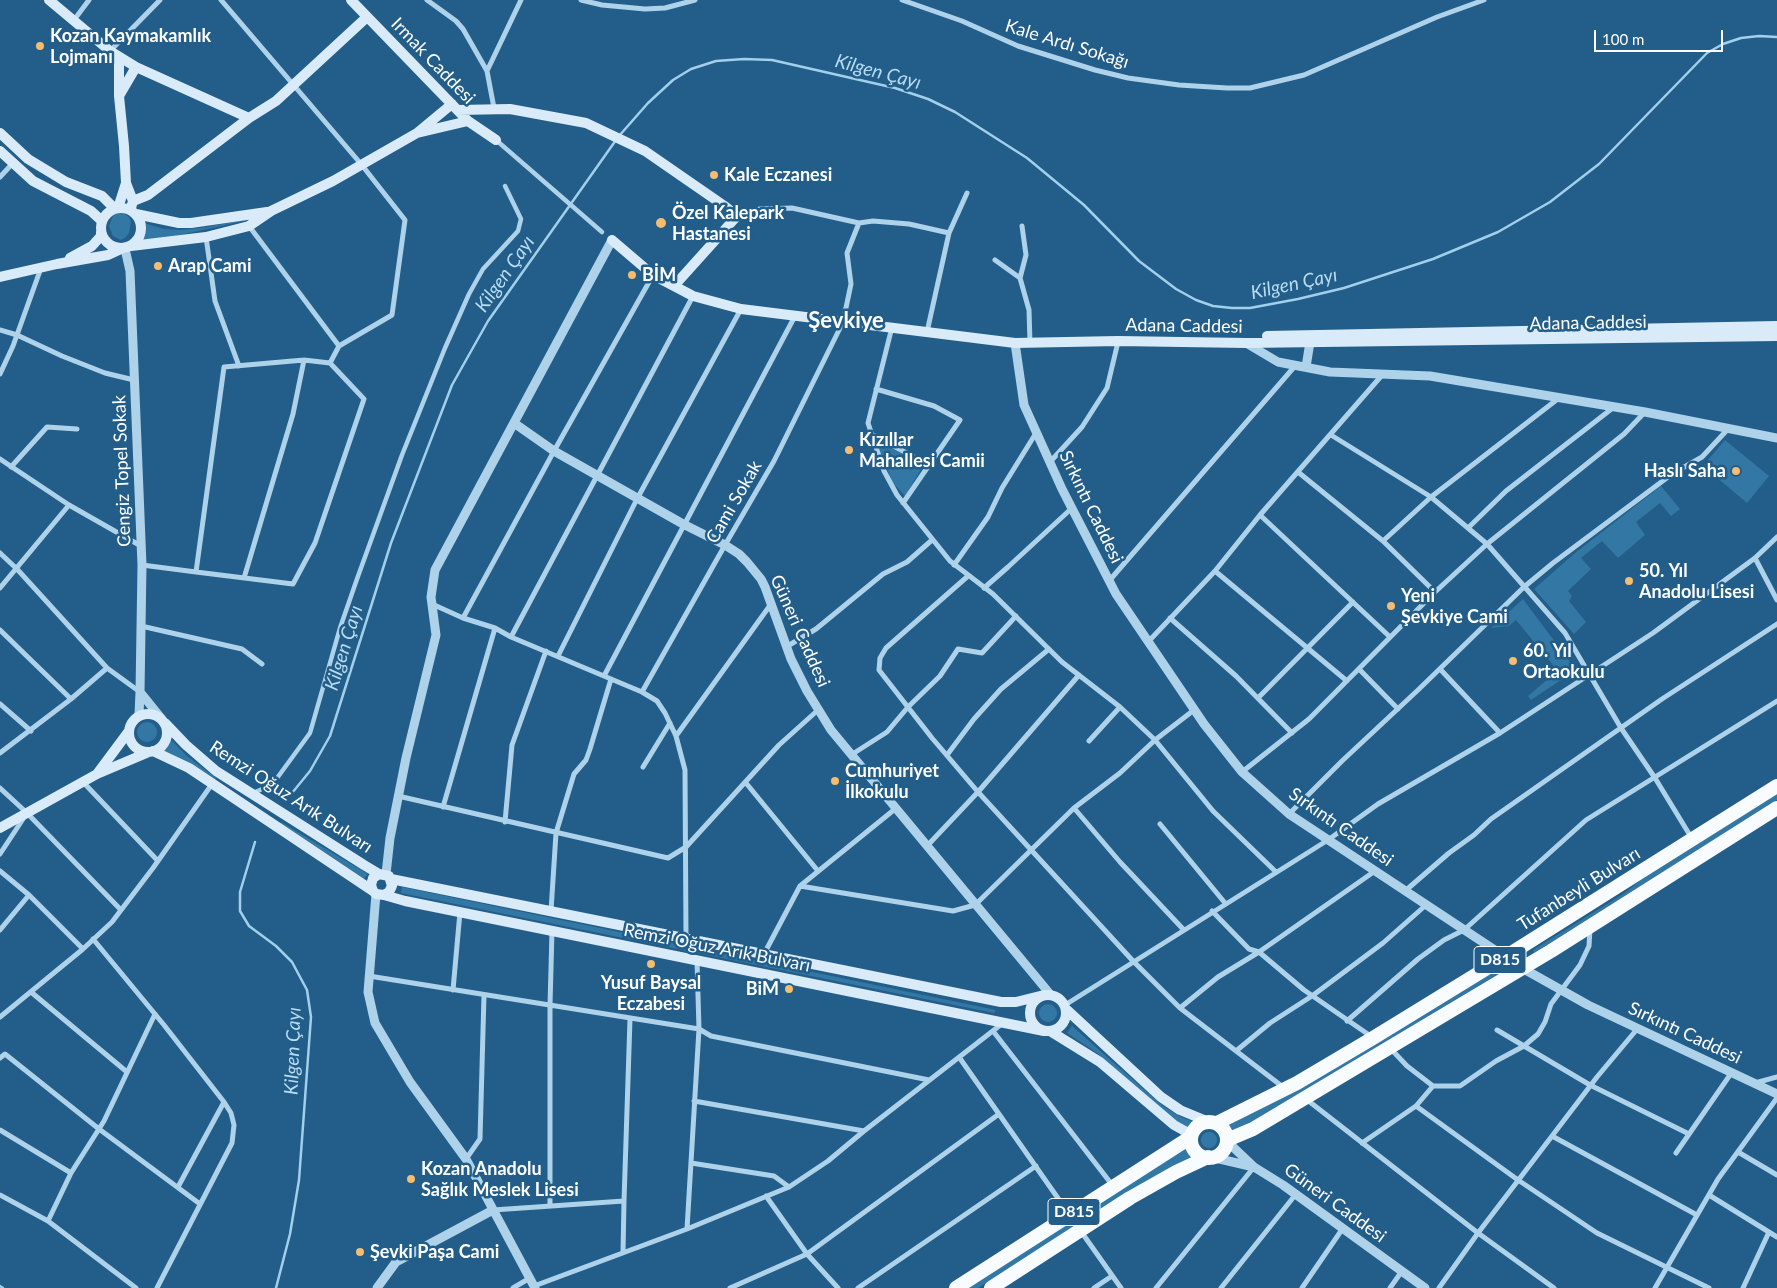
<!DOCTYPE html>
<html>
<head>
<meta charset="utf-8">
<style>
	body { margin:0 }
	#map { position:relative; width:1777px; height:1288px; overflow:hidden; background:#225e89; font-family:Lato,sans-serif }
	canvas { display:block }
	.scale { position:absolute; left:1594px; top:30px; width:129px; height:22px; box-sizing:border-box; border:2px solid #fff; border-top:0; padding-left:6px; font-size:15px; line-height:18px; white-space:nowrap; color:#fff; -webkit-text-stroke:4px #225e89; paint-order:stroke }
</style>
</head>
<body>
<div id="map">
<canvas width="1777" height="1288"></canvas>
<div class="scale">100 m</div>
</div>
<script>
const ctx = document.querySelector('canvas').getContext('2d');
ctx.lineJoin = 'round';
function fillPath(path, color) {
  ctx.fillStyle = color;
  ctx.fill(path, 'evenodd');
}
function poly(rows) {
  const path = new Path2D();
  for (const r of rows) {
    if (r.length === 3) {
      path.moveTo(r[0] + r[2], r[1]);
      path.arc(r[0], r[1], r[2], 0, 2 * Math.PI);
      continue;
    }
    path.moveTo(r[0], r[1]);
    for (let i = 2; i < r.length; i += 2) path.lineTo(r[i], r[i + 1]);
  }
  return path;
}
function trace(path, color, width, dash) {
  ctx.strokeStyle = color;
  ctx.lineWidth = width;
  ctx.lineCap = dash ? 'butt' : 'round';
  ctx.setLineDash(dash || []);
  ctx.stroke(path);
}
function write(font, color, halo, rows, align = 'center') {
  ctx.font = font + ' Lato,sans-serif';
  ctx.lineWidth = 5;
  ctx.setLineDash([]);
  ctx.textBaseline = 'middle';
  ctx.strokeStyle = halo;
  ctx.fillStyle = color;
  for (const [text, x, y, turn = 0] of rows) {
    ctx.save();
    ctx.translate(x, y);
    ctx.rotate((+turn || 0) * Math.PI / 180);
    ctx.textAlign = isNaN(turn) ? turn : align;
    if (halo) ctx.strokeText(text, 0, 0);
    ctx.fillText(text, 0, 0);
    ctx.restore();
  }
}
fillPath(poly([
	[121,211,129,217,131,221,129,233,125,238,121,240,113,236,109,226,114,213],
	[247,219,248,220,162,239,141,241,144,223,164,229,180,230,208,227],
	[877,440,923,466,905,496,893,483,882,458],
	[1725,440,1769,476,1747,503,1703,466],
	[1661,486,1680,509,1671,516,1660,503,1636,522,1645,535,1618,558,1602,541,1581,558,1591,569,1568,591,1572,596,1569,601,1586,622,1574,634,1534,589,1575,553],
	[1523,599,1576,670,1531,700,1528,696,1555,673,1553,665,1516,620,1509,626,1491,628],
	[147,732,10],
	[171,740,187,756,216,778,215,780,162,753],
	[1777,794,1777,800,1534,953,1533,950,1623,894,1641,880],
	[281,822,368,874,364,879,280,824],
	[402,887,996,1010,994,1013,401,893],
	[1499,969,1501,972,1234,1134,1229,1125,1279,1098],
	[1048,1013,9],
	[1072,1026,1163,1106,1179,1116,1198,1124,1188,1132,1097,1053,1067,1033],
	[1209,1140,8],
	[1186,1147,1192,1157,1106,1206,978,1288,967,1288]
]), '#3377a4');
trace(poly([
	[619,136,648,103,673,80,691,69,716,61,744,59,772,60,895,88,928,99,955,112,1027,158,1084,205,1139,261,1176,289,1196,300,1213,306,1232,308,1250,308,1298,299,1344,288,1433,259,1498,232,1550,202,1599,164,1707,53,1723,44,1741,38,1759,36,1777,37],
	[292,793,310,771,330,736,391,543,452,385,488,321,616,140],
	[255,842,240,892,240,911,249,926,276,946,292,962,307,990,311,1017,299,1180,290,1234,276,1288],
	[0,1286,3,1288]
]), '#a2cfeb', 2.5);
trace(poly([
	[496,140,602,232],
	[253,793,272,785,310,733,340,628,357,579,402,455,445,348,469,294,483,269,518,231,521,219,505,186]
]), '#aed2ea', 4.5);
trace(poly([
	[221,0,361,164,405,220,392,315,339,346,330,363],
	[427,0,456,21,463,29,487,71,494,108],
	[581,0,602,5,645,9,665,8,695,0],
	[902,0,962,21,1018,46,1095,70,1128,78,1179,85,1227,88,1250,88,1304,75,1437,17,1484,0],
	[74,20,89,0],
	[110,51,160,0],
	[487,71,521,0],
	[0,177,13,163],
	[737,216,760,209,792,208,859,223,873,221,909,224,949,233],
	[249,226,339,346],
	[206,237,215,301,239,366],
	[995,260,1020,278,1029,310,1030,343],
	[1020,278,1026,255,1022,226],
	[892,327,868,423,884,471,897,495,950,561,993,594,1062,662,1120,707,1155,740,1213,811,1276,872],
	[0,330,17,335,62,356,105,373,134,380],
	[927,332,949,233,967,193],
	[0,374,13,346,41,268],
	[876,389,934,406,960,420,903,503],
	[871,434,929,465],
	[1331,435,1431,497,1487,544,1565,633,1621,728,1655,778,1691,837],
	[0,459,69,505,141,546],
	[1050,462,1082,427,1107,388,1118,342],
	[11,467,47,427,77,429],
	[1298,472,1383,541,1435,592],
	[1260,515,1390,637],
	[1468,528,1506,491,1614,407],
	[1383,541,1431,497,1559,398],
	[0,553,17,569,107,668,140,692],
	[1755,558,1777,600],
	[142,565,196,572,293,584,315,543,364,399,330,363,304,360,224,367,196,572],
	[954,565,988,517,1002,488,1036,433],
	[1215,571,1347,681],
	[968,576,886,648,880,658,879,670,932,738,978,792,1133,961,1180,1008,1283,1087],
	[244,578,293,414,304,360],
	[1109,581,1295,366],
	[0,588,69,505],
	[984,588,1008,567,1072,508],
	[432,604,463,618,495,628,511,637,642,692,657,701,665,713,676,736,685,770,686,938],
	[463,618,554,451,653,275],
	[1170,618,1236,676,1292,733],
	[141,626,242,649,262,664],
	[0,630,71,699],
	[511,637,693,296],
	[1148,642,1215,571,1260,515,1383,374],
	[786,647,816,629,883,574,907,562,932,540],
	[558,656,637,499,741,309],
	[1359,669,1398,709],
	[1440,669,1500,733],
	[604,676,795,316],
	[642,692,725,545,774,461,843,322,851,284,847,253,859,223],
	[1258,698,1353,602],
	[0,704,31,731],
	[676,736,771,604],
	[1089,741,1120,707],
	[0,753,71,699,107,668],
	[851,755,887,732,908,707,940,676,958,649,982,653,1016,616],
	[947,755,974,719,1001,689,1049,649],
	[643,767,670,723],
	[1242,772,1309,719,1435,592,1487,544,1624,434,1645,412],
	[83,782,158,861],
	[746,783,818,871],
	[0,788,27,813,121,910],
	[398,796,668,858,686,847,779,745,818,710],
	[443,807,495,628],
	[1074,808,1120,862,1183,929],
	[1289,814,1342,761,1418,690,1524,587,1553,563,1672,474,1702,457,1728,429],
	[505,822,512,745,546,651],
	[1160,824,1225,903],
	[927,846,978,792,1079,675],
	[0,854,23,819],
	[0,871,29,895,83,949],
	[800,886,953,911,975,905,1074,808,1120,773,1155,740,1194,710],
	[1405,891,1449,853,1474,835,1491,819,1662,699,1777,624],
	[551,911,556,833,574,774,586,760,590,749,611,679],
	[1212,911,1249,949,1259,952,1304,990,1372,1037],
	[0,930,29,895],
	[93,939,164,1025,224,1102,231,1113,234,1125,232,1143,157,1288],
	[764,954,800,886,895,809],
	[369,976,699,1029,711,1036,929,1080],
	[453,990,460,912],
	[31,992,127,1072],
	[1065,1005,1328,840,1378,804,1500,733,1653,633,1755,558,1777,537],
	[1180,1008,1218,977,1259,952,1375,871],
	[0,1017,83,949,112,922,153,868,212,784],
	[1347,1021,1418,959,1444,940,1464,930,1586,820,1777,701],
	[1497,1030,1590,1085,1689,1134],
	[993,1031,1113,1186],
	[1390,1048,1407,1066,1433,1086],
	[1236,1051,1270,1023,1312,996,1383,943,1426,905],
	[959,1057,1069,1214],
	[0,1058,5,1054,99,1129,200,1204],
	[1755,1083,1777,1077],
	[1306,1099,1478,1233,1554,1288],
	[694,1101,864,1131],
	[1416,1106,1518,1180,1597,1233,1709,1288],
	[0,1130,71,1173],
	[1552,1136,1697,1215],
	[1362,1143,1416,1106,1433,1086,1460,1086,1496,1061,1524,1046,1538,1034,1545,1022,1551,1004,1580,965,1589,946,1590,929],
	[1738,1152,1777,1175],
	[1676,1153,1732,1072],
	[466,1159,480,1139,484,995],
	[691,1163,774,1176,789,1187],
	[178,1187,224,1102],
	[0,1195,48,1221,136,1288],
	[1709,1195,1777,1237],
	[766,1196,807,1254,838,1288],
	[550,1206,550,1005,552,931],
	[493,1210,624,1201],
	[48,1221,71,1173,104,1121,155,1014],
	[687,1229,699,1029,697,961],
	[1080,1230,1121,1288],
	[623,1253,624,1201,630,1019],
	[534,1286,687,1229,789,1187,828,1161,864,1131,1003,1023],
	[513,1288,530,1278],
	[730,1288,807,1254,999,1114],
	[858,1288,1036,1166],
	[1094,1288,1112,1276],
	[1156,1288,1254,1167],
	[1221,1288,1296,1194],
	[1302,1288,1343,1228],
	[1390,1288,1402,1271],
	[1439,1288,1478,1233,1597,1077,1638,1028],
	[1655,1288,1718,1179,1777,1098],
	[1743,1288,1769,1232]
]), '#aed2ea', 5);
trace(poly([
	[125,249,130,271,142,565,140,692],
	[1015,343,1024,405,1062,489,1116,594,1204,724,1242,772,1289,814,1522,968,1588,1005,1777,1094],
	[1246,343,1278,362,1330,372,1430,376,1645,412,1777,438],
	[1306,367,1310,342],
	[514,423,554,451,683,524,725,545,739,554,747,562,761,579,765,587,791,659,807,691,831,730,1050,994],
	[139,715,140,692,161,718],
	[386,874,390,838,406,758,436,635,431,597,435,570,612,240],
	[376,894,368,992,375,1023,410,1082,466,1159,535,1288],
	[1227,1144,1234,1148,1254,1167,1283,1185,1425,1288],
	[1211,1157,1254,1167],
	[377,1288,396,1262,493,1210]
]), '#aed2ea', 9);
trace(poly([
	[49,0,110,51,136,67,249,118],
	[351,0,468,121,496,140],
	[119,57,119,96,136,67],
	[119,96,124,146,126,183,133,201,131,208],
	[452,104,417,133,468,121],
	[458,110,510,109,586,123,645,151,726,207,737,216,674,286],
	[0,133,28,159,66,182,102,196,115,209],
	[0,151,33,181,91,211,102,221],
	[133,201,148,195,249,118,276,101,367,17],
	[121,228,20],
	[118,208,126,183],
	[136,214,179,223,191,223,267,212],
	[612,240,653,275,693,296,741,309,1015,343,1118,341,1246,343,1777,336],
	[131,246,206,237,249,226,271,211,333,181,417,133],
	[70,258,92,246,101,236,101,232],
	[0,277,57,264,108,255,121,249],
	[1267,336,1777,326],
	[148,733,19],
	[165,723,186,745,216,771,364,865,379,874,389,876,392,886,389,892,384,895,376,894,373,891,371,885,373,878,379,874],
	[129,731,97,774,149,752],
	[153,751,189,768,373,891],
	[0,828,97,774],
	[391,879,1001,1002,1016,1002,1044,995],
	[384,895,405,901,1044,1031],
	[1048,1013,18],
	[1067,1010,1161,1097,1180,1110,1209,1122],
	[1050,1031,1100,1062,1174,1125,1192,1135]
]), '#d9ebf8', 10);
trace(poly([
	[1209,1140,18],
	[1217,1123,1297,1083,1373,1038,1505,957,1777,786],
	[1227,1140,1253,1129,1551,951,1777,808],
	[956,1288,1191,1137],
	[991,1288,1130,1198,1176,1172,1208,1157]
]), '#f8fcfe', 14);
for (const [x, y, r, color] of [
	[40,46,5,"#f6bc70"],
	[714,175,5,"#f6bc70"],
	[661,223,6,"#f6bc70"],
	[158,266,5,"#f6bc70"],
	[632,275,5,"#f6bc70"],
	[849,450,5,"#f6bc70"],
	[1736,471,5,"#f6bc70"],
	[1629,581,5,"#f6bc70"],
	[1391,606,5,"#f6bc70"],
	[1513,661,5,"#f6bc70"],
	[835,781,5,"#f6bc70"],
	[651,964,5,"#f6bc70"],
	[789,989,5,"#f6bc70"],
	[411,1179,5,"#f6bc70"],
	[360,1252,5,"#f6bc70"]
]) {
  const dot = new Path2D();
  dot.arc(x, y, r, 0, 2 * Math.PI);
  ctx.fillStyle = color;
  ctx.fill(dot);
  trace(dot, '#225e89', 2);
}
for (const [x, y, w] of [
	[1500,960,52],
	[1074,1212,52]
]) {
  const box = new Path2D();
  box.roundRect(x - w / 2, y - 13.5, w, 27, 4);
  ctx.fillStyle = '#225e89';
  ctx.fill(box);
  trace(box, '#fff', 1);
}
write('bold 16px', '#fff', null, [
	["D815",1500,960],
	["D815",1074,1212]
]);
write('bold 18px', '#fff', '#225e89', [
	["Kozan Kaymakamlık",50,36],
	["Lojmanı",50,57],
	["Kale Eczanesi",724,175],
	["Özel Kalepark",672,213],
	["Hastanesi",672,234],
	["Arap Cami",168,266],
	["BİM",642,275],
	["Kızıllar",859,440],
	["Mahallesi Camii",859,461],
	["Haslı Saha",1726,471,"right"],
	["50. Yıl",1639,571],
	["Anadolu Lisesi",1639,592],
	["Yeni",1401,596],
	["Şevkiye Cami",1401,617],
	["60. Yıl",1523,651],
	["Ortaokulu",1523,672],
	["Cumhuriyet",845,771],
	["İlkokulu",845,792],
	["Yusuf Baysal",651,983,"center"],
	["Eczabesi",651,1004,"center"],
	["BiM",779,989,"right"],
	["Kozan Anadolu",421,1169],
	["Sağlık Meslek Lisesi",421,1190],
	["Şevki Paşa Cami",370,1252]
], 'left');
write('18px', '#fff', '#225e89', [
	["Kale Ardı Sokağı",1067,44,17],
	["Irmak Caddesi",433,61,46],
	["Adana Caddesi",1588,323,-1],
	["Adana Caddesi",1184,326,1],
	["Cengiz Topel Sokak",122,471,-92],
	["Cami Sokak",734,502,-60],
	["Sırkıntı Caddesi",1091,507,64],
	["Güneri Caddesi",800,631,66],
	["Remzi Oğuz Arık Bulvarı",291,797,33],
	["Sırkıntı Caddesi",1341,827,35],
	["Tufanbeyli Bulvarı",1579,889,-32],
	["Remzi Oğuz Arık Bulvarı",717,948,11],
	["Sırkıntı Caddesi",1685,1033,25],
	["Güneri Caddesi",1335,1203,36]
]);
write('italic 19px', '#badcf2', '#225e89', [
	["Kilgen Çayı",878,72,15],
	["Kilgen Çayı",505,274,-55],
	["Kilgen Çayı",1294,284,-12],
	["Kilgen Çayı",344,648,-73],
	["Kilgen Çayı",293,1051,-88]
]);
write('bold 22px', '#fff', '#225e89', [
	["Şevkiye",846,321]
]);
</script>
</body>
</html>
